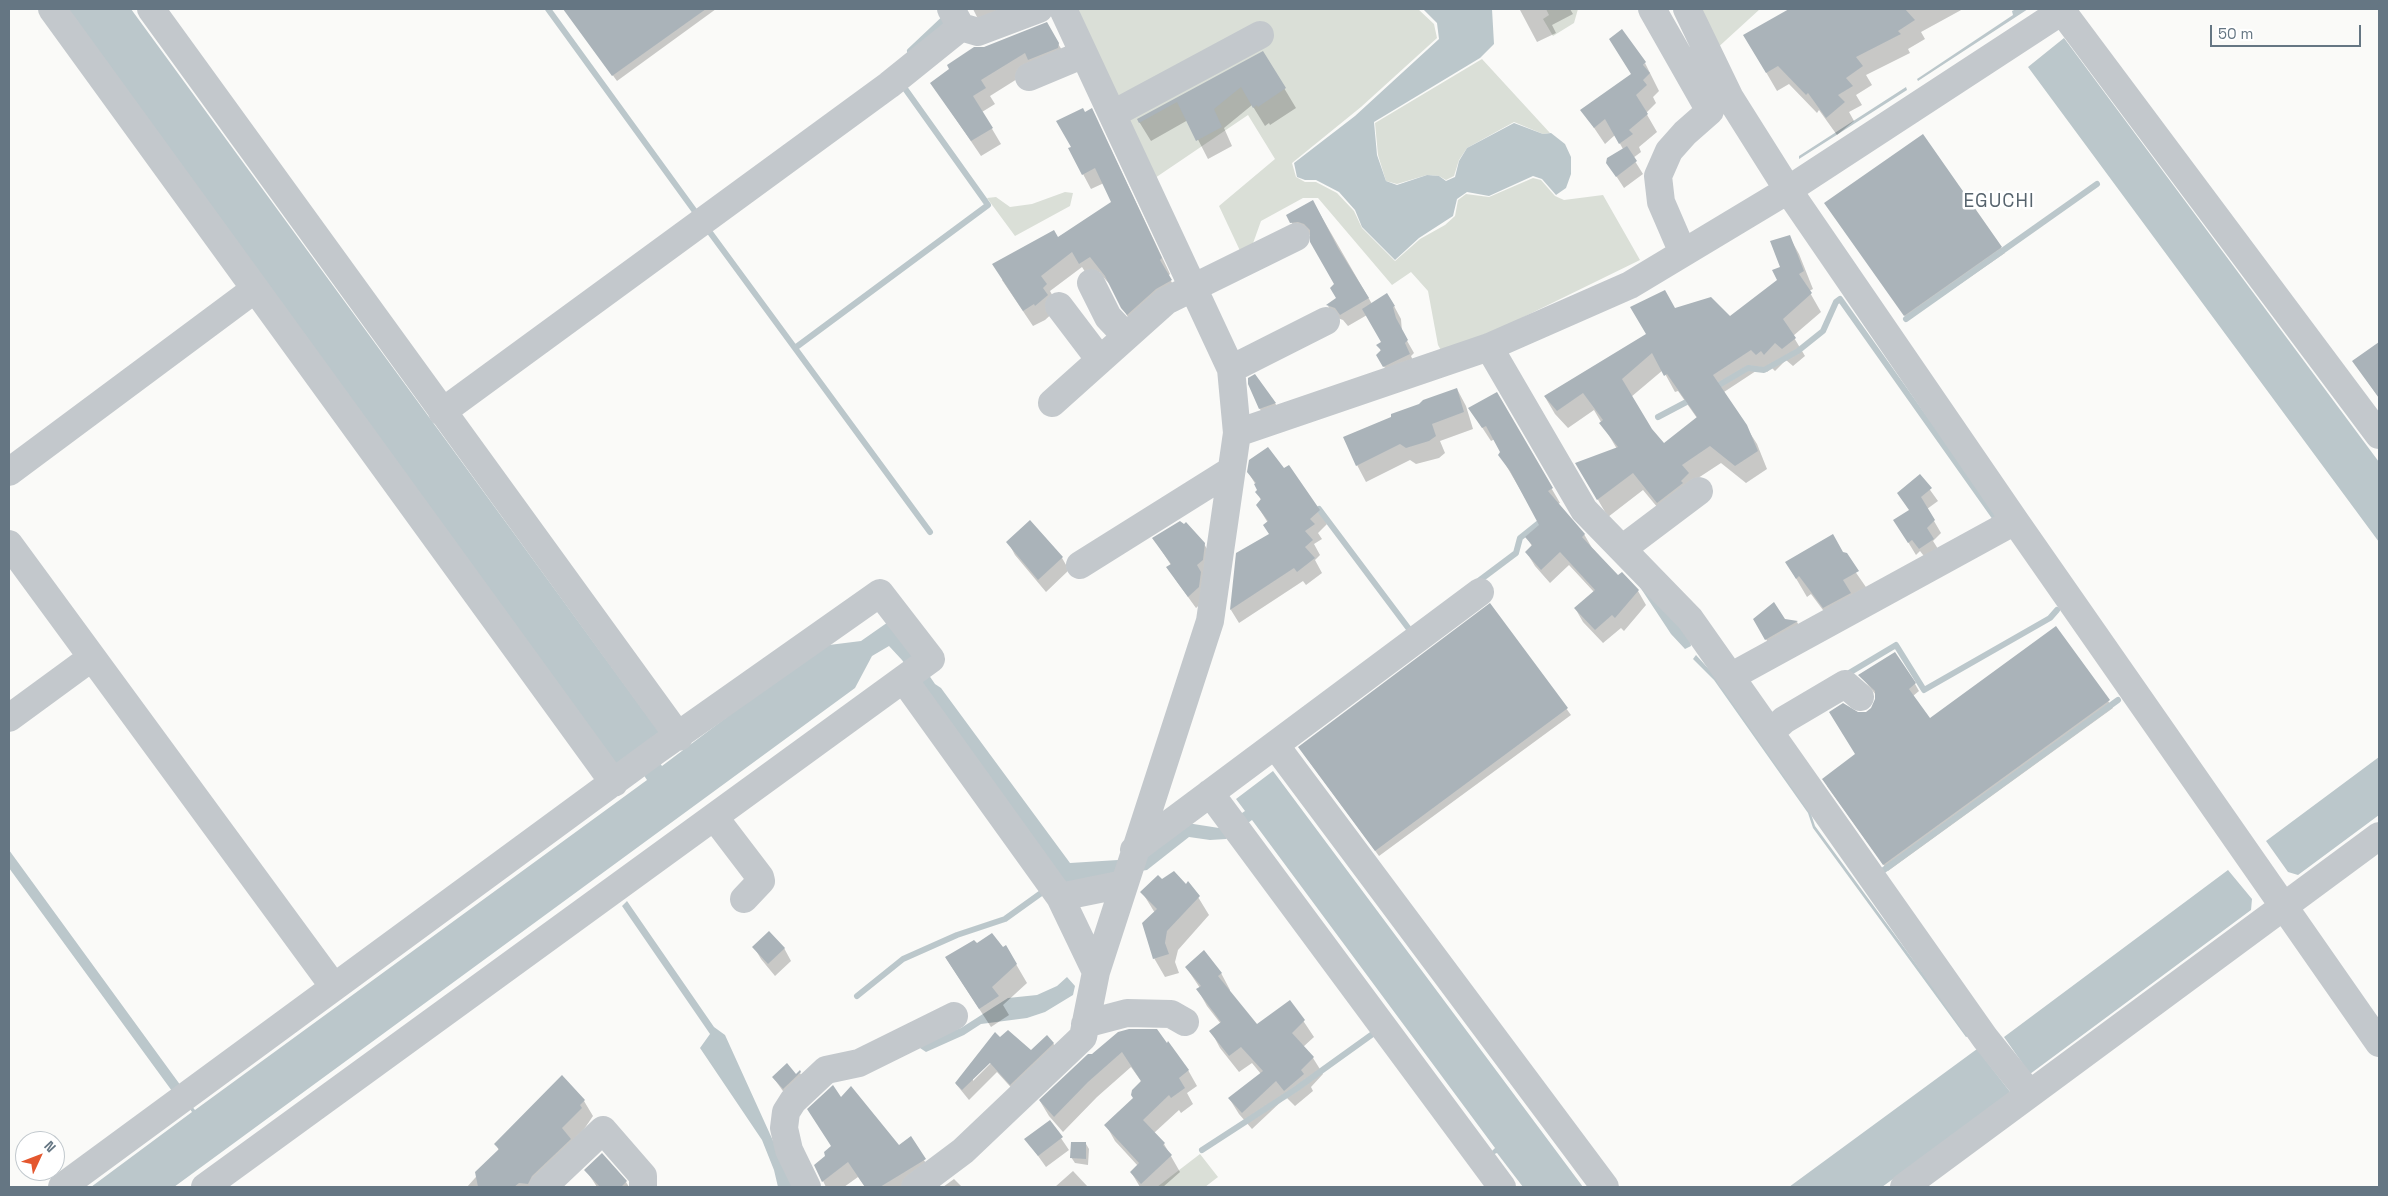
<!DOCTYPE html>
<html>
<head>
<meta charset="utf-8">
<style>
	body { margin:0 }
	#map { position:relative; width:2388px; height:1196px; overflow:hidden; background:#fafaf8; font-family:"Space Grotesk",sans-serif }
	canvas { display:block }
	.frame { position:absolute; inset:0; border:10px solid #657683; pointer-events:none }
	.north { position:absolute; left:15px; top:1131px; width:50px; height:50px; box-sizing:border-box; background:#fff; border:1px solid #c1c8cd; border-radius:50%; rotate:47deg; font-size:14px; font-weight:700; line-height:20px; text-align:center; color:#657683 }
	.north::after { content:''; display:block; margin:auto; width:18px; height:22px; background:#e4572e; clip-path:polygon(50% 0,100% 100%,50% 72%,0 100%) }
	.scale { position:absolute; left:2210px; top:25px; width:151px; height:22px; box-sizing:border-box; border:2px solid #657683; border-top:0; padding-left:6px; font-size:15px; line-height:18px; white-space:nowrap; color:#657683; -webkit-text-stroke:4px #fff; paint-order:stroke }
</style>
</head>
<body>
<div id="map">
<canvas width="2388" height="1196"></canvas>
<div class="frame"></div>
<div class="north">N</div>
<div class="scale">50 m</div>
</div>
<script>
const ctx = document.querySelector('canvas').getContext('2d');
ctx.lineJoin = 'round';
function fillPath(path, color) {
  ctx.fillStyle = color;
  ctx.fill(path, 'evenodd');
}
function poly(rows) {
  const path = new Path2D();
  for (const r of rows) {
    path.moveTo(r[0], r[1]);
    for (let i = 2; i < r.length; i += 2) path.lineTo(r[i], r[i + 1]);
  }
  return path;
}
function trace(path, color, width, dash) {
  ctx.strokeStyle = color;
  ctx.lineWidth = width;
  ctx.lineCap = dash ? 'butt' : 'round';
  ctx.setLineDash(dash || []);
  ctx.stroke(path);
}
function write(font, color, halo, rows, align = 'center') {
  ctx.font = font + ' "Space Grotesk",sans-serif';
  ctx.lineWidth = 5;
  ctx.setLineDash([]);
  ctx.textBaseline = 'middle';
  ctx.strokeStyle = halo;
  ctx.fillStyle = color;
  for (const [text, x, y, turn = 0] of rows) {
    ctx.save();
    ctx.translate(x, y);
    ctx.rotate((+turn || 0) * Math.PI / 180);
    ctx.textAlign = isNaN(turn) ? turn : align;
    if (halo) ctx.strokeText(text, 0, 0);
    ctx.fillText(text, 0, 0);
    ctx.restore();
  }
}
fillPath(poly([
	[1079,9,1418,9,1434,24,1437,38,1361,107,1292,163,1296,177,1305,182,1316,182,1337,193,1354,211,1362,228,1395,261,1420,239,1445,225,1455,216,1458,200,1466,194,1489,197,1533,178,1541,180,1555,196,1564,200,1603,195,1640,260,1499,329,1442,352,1438,345,1428,291,1411,272,1392,285,1318,198,1303,198,1261,221,1251,249,1242,255,1219,206,1275,159,1248,115,1155,178,1080,30],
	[1546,9,1578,9,1574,23,1553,36,1543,19,1549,15],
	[1700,9,1760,9,1714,51],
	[1482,59,1550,133,1543,134,1514,122,1467,148,1459,160,1454,176,1446,180,1439,176,1427,175,1397,184,1386,181,1378,155,1375,123],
	[1065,192,1073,193,1070,206,1015,236,987,198,996,197,1010,207,1032,204],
	[1200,1154,1218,1177,1205,1187,1157,1187]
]), '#dadfd7');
fillPath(poly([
	[62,9,131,9,659,732,645,743,662,766,821,646,861,641,891,620,935,684,941,688,1070,863,1118,860,1187,823,1219,828,1245,811,1236,799,1273,771,1583,1187,1523,1187,1497,1153,1492,1155,1491,1152,1495,1148,1252,820,1226,839,1210,840,1189,837,1147,870,1062,884,902,660,889,646,872,656,855,688,174,1187,91,1187,192,1112,187,1105,189,1103,195,1110,647,780,633,759,614,766],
	[1423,9,1492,9,1494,44,1480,58,1374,122,1377,155,1386,181,1397,185,1427,175,1439,176,1446,181,1455,177,1459,161,1467,148,1514,123,1543,134,1551,133,1565,144,1571,157,1571,174,1566,188,1556,195,1542,179,1533,176,1489,196,1467,192,1457,199,1453,216,1419,238,1395,260,1362,227,1355,210,1339,192,1316,180,1305,180,1297,177,1294,163,1355,116,1439,39,1437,23],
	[2016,9,2028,9,1918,81,1917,79,2013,15,2012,11],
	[2064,38,2379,462,2379,542,2028,67],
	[1906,87,1907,90,1799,159,1799,156],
	[1638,584,1690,638,1691,646,1685,649,1671,634],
	[1696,655,1715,676,1810,811,1815,826,1969,1036,1966,1037,1813,828,1808,813,1714,680,1693,659],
	[2379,757,2379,815,2298,875,2288,872,2266,841],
	[9,850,181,1086,172,1091,9,868],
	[2228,870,2252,899,2251,910,2030,1074,2004,1037],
	[627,901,714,1027,725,1035,794,1187,778,1187,774,1170,762,1140,700,1048,710,1034,622,906],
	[1067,977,1075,986,1073,995,1045,1012,1027,1018,981,1024,964,1035,926,1052,920,1048,926,1040,961,1028,1008,998,1037,995,1057,986],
	[1977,1049,2011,1093,1882,1187,1789,1187]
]), '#bbc7cb');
fillPath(poly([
	[564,9,716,9,617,81],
	[973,9,1016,9,981,25],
	[1570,9,1573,14,1552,25,1556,33,1537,42,1520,10],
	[1792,9,1853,9,1857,14,1866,9,1963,9,1921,32,1925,39,1908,49,1910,53,1866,75,1872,85,1856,95,1862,105,1849,112,1854,121,1837,135,1819,110,1817,113,1789,84,1777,91,1745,36],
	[1046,24,1068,60,1033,69,990,96,995,104,982,112,1001,144,981,156,932,84,984,48],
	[1263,53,1296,108,1270,125,1269,123,1265,126,1252,105,1224,128,1232,146,1208,159,1188,120,1151,141,1138,120],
	[1645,63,1659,91,1653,97,1656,103,1646,113,1657,132,1639,147,1641,152,1633,158,1643,174,1624,188,1607,162,1623,149,1615,135,1605,144,1582,110,1632,75],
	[1092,110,1170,274,1168,276,1180,296,1131,323,1112,287,1099,272,1089,278,1082,267,1050,291,1055,300,1056,310,1045,320,1033,326,1002,280,1057,238,1113,203,1104,183,1091,189,1083,174,1073,147,1085,114],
	[1922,136,2005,253,1908,320,1829,209],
	[1313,202,1372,304,1394,306,1401,319,1402,332,1414,353,1411,356,1416,367,1391,378,1377,355,1381,351,1378,345,1382,342,1367,315,1348,326,1343,320,1335,317,1328,306,1337,298,1335,284,1311,235,1298,234,1288,216],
	[1789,236,1799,254,1813,289,1809,291,1821,312,1793,336,1805,356,1793,366,1786,360,1775,371,1772,368,1767,372,1762,367,1724,392,1757,444,1767,469,1746,483,1721,463,1692,482,1668,520,1643,490,1608,517,1577,464,1617,449,1594,410,1568,428,1555,414,1545,397,1646,335,1675,309,1730,318,1779,280],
	[1663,370,1675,392,1678,391,1697,418,1664,445,1651,429,1631,397],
	[2379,343,2379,398,2354,362],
	[1255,376,1275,403,1282,415,1267,421,1260,409],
	[1457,389,1466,406,1473,429,1440,441,1445,453,1439,458,1416,464,1410,460,1366,482,1357,465],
	[1496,393,1560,503,1558,504,1584,534,1592,548,1618,577,1622,574,1638,591,1646,605,1624,631,1621,628,1603,643,1583,622,1575,608,1594,592,1569,565,1550,583,1535,566,1527,553,1532,546,1527,538,1541,525,1500,455,1501,452,1495,439,1491,441,1470,409],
	[1248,472,1319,510,1327,524,1318,533,1322,539,1314,544,1320,555,1315,560,1322,573,1306,585,1303,581,1239,623,1231,610,1237,554,1270,535,1268,523,1257,505,1261,500,1257,492,1259,490],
	[1920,476,1938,501,1927,509,1941,533,1933,541,1940,552,1927,560,1920,551,1916,555,1902,532],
	[1154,539,1204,544,1212,557,1206,599,1196,608,1175,579,1171,565],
	[1008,542,1062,558,1069,570,1046,592,1015,555],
	[1843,554,1868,590,1835,626,1811,594,1807,597,1787,563],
	[1490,605,1571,715,1379,856,1303,753],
	[1754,619,1797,622,1804,634,1773,651],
	[2056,627,2113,708,1888,871,1827,786,1856,755,1857,714,1866,713,1872,708,1877,700,1876,695,1860,675,1915,684,1919,691,1913,696,1930,720],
	[1162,881,1198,897,1209,915,1178,950,1175,962,1179,973,1165,977,1154,958,1155,913,1142,892],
	[977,945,1003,949,1006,947,1027,983,1003,1005,1009,1015,991,1027,946,958],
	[754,947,784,948,791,961,775,976,761,959],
	[1186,967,1221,973,1230,990,1229,992,1257,1026,1290,1001,1314,1037,1303,1047,1313,1058,1323,1074,1311,1087,1313,1091,1295,1106,1286,1097,1252,1129,1239,1114,1229,1098,1261,1074,1252,1063,1239,1072,1220,1048,1211,1031,1221,1024,1207,1006,1198,990,1200,988],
	[1118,1033,1188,1070,1197,1086,1187,1093,1193,1104,1181,1113,1179,1110,1154,1133,1164,1144,1180,1172,1163,1187,1140,1187,1131,1172,1138,1166,1115,1141,1106,1125,1134,1098,1141,1081,1131,1067,1097,1097,1063,1132,1049,1116,1040,1101],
	[1000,1039,1031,1052,1053,1043,1059,1054,1017,1094,997,1072,969,1100,956,1084],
	[994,1057,995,1059,973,1081,973,1078],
	[800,1073,807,1085,790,1101,773,1077,796,1076],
	[562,1077,584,1101,593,1116,545,1187,467,1187,499,1151,496,1144],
	[841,1099,898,1147,910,1138,934,1176,912,1187,865,1187,858,1177,844,1187,826,1187,815,1165,826,1156,832,1147],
	[1050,1122,1069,1150,1046,1167,1026,1139],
	[1086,1144,1089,1149,1088,1165,1075,1163,1071,1157],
	[586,1170,626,1182,629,1187,597,1187],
	[1073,1171,1088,1187,1055,1187],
	[954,1179,962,1187,943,1187]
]), '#0003');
trace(poly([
	[548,9,699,217],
	[910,51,945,18,943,14],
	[706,227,930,532],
	[1906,319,2097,184],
	[795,348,988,205,901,83],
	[1714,388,1748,368,1764,370,1798,351,1823,331,1836,302,1840,299,1996,519],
	[1658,417,1694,398],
	[1319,509,1412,633],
	[1476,583,1516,553,1520,538,1545,518],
	[1844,676,1896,645,1924,690,2050,618,2057,610],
	[1881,872,2118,700],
	[857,996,903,959,957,935,1005,919,1044,891],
	[1202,1150,1296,1089,1374,1033]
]), '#bbc7cb', 6);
fillPath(poly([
	[563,9,706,9,612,76],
	[1789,9,1905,9,1915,20,1898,31,1901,34,1856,57,1863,66,1846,78,1853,86,1838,95,1845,102,1826,118,1808,93,1806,95,1778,66,1766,73,1743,35],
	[1047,22,1059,43,1058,48,1028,60,1025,53,981,80,986,88,973,96,993,128,971,141,930,83,949,69,947,65,974,47,984,47],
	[1622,29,1646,62,1643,65,1650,73,1643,80,1647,85,1636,95,1648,114,1629,130,1633,134,1619,144,1605,119,1594,128,1580,110,1631,74,1609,39],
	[1263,51,1286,88,1258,107,1257,105,1253,108,1241,87,1214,109,1222,127,1196,141,1177,102,1139,123,1137,119],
	[1083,108,1085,112,1092,108,1162,258,1160,260,1172,280,1156,289,1127,315,1121,308,1105,276,1090,257,1079,264,1072,252,1041,276,1047,284,1043,288,1048,295,1035,306,1034,304,1023,311,992,264,1054,230,1058,237,1111,202,1095,168,1082,175,1068,148,1071,147,1056,121],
	[1923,134,2002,247,1904,316,1824,203],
	[1627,146,1637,161,1616,177,1606,163,1607,158],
	[1313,200,1338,248,1369,298,1340,315,1335,308,1326,305,1336,298,1330,288,1334,284,1310,242,1310,230,1304,224,1298,222,1290,223,1286,215],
	[1790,235,1804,271,1799,274,1812,293,1783,319,1796,338,1782,349,1775,343,1764,355,1761,351,1756,355,1751,350,1713,375,1747,425,1758,451,1735,466,1710,446,1682,465,1689,473,1681,481,1683,483,1657,503,1633,473,1597,500,1575,463,1618,447,1599,423,1603,420,1583,393,1557,411,1544,396,1646,334,1630,307,1665,290,1675,308,1711,297,1730,316,1777,280,1772,270,1780,267,1770,241],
	[1652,353,1664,376,1667,374,1697,417,1664,443,1652,429,1622,379],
	[1387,293,1395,306,1393,307,1396,318,1408,340,1405,343,1410,354,1383,367,1376,355,1381,350,1376,345,1381,342,1362,309],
	[2379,342,2379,398,2352,361],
	[1255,374,1276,403,1259,409,1248,384,1248,378],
	[1457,388,1464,412,1432,424,1436,436,1429,441,1406,448,1400,444,1356,466,1343,437,1391,417,1391,414,1419,404,1423,400],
	[1497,392,1553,488,1548,491,1585,534,1582,537,1618,575,1622,572,1639,590,1615,618,1612,615,1595,630,1574,608,1595,590,1560,552,1541,570,1525,552,1532,545,1525,537,1539,525,1510,471,1498,455,1500,452,1486,426,1482,428,1468,408],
	[1268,447,1284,468,1289,465,1320,510,1310,519,1315,524,1305,531,1313,540,1305,547,1315,558,1297,572,1294,568,1230,610,1236,553,1269,534,1263,525,1268,521,1256,505,1261,499,1255,492,1257,490,1254,484,1256,483,1247,472,1249,460],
	[1920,474,1932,488,1921,497,1935,520,1927,528,1934,539,1919,549,1912,540,1908,543,1893,520,1909,510,1897,493],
	[1030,520,1063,557,1038,580,1006,542],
	[1180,521,1184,524,1186,522,1205,543,1203,560,1197,565,1201,572,1199,587,1188,597,1166,567,1171,564,1152,538],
	[1833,534,1843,552,1847,553,1859,571,1843,580,1851,593,1823,608,1799,576,1796,579,1785,562],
	[1774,602,1785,619,1798,621,1765,640,1753,619],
	[1490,603,1568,708,1375,851,1298,747],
	[2056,626,2110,700,1883,865,1822,779,1855,754,1829,712,1843,703,1858,712,1866,712,1871,708,1875,699,1875,691,1858,675,1895,652,1916,683,1909,689,1930,718],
	[1174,871,1186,884,1188,881,1200,896,1167,931,1165,943,1169,954,1153,959,1142,923,1157,909,1140,892,1158,875,1162,879],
	[769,931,785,948,768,964,752,947],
	[992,933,1003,947,1006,945,1017,964,992,987,999,996,979,1009,945,957,974,940,977,943],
	[1204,950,1222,973,1218,976,1257,1024,1290,1000,1305,1020,1292,1033,1314,1057,1301,1070,1304,1074,1284,1091,1276,1081,1242,1113,1228,1098,1263,1071,1241,1047,1229,1056,1209,1031,1221,1022,1196,989,1201,986,1185,967],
	[1129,1029,1157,1029,1167,1043,1168,1041,1189,1070,1179,1078,1185,1088,1171,1098,1169,1095,1143,1120,1165,1143,1163,1145,1172,1155,1141,1184,1130,1172,1139,1163,1104,1125,1133,1098,1131,1095,1132,1090,1141,1081,1122,1052,1088,1082,1054,1117,1039,1100,1088,1054,1092,1054,1118,1032],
	[1008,1030,1031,1050,1047,1035,1054,1043,1010,1085,990,1063,962,1090,955,1083,995,1032,1000,1037],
	[787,1063,796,1074,800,1070,801,1072,783,1089,772,1077],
	[562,1075,585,1100,580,1105,582,1108,562,1128,571,1139,532,1176,528,1184,519,1183,514,1187,478,1187,475,1172,499,1149,494,1144],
	[833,1085,841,1097,851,1086,899,1145,911,1136,926,1159,880,1187,865,1187,848,1162,822,1182,814,1165,825,1156,824,1152,831,1146,807,1109],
	[1050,1120,1063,1137,1038,1156,1024,1139],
	[1071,1142,1086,1142,1086,1159,1070,1158],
	[602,1153,627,1181,621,1187,600,1187,584,1170]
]), '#aab3b9');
trace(poly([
	[52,9,614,783],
	[151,9,679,737],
	[951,9,961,27,978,32,1039,9],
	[1652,9,1710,111,1685,133,1669,151,1658,176,1661,202,1683,253],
	[1687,9,1730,98,1788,190,2015,521,2379,1043],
	[2062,11,2379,435],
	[1029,77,1084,54],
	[1113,114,1260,35],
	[1091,283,1108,317,1126,336],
	[1059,306,1100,360],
	[1489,347,1584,510,1690,619,1985,1038,2029,1093],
	[1231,369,1326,321],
	[1052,403,1166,301,1296,237],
	[442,412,889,85,961,27],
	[1237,433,1489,347,1630,285,1788,190,2065,9],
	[9,472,255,289],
	[9,544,334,987],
	[1622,549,1699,491],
	[1080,565,1230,471],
	[1730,677,2015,521],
	[904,680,1060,897,1096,972],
	[9,718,91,658],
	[1770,733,1784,720,1845,684,1860,697],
	[1275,745,1605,1187],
	[1210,793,1502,1187],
	[715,818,760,877,761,881,744,899],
	[1134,850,1480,592],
	[1060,897,1124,884],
	[1085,1024,1127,1013,1171,1014,1185,1022],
	[62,1187,657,750,880,593,931,659,205,1187],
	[543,1187,603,1130,643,1176,643,1187],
	[807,1187,789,1150,784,1128,786,1112,793,1101,826,1070,859,1063,954,1016],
	[915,1187,963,1151,1083,1037,1096,972,1210,621,1237,433,1231,369,1063,9],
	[1904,1187,2379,836]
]), '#c3c8cc', 28);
ctx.letterSpacing = '1px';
write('19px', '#57646e', '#fff', [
	["EGUCHI",1999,202]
]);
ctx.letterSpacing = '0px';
</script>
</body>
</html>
